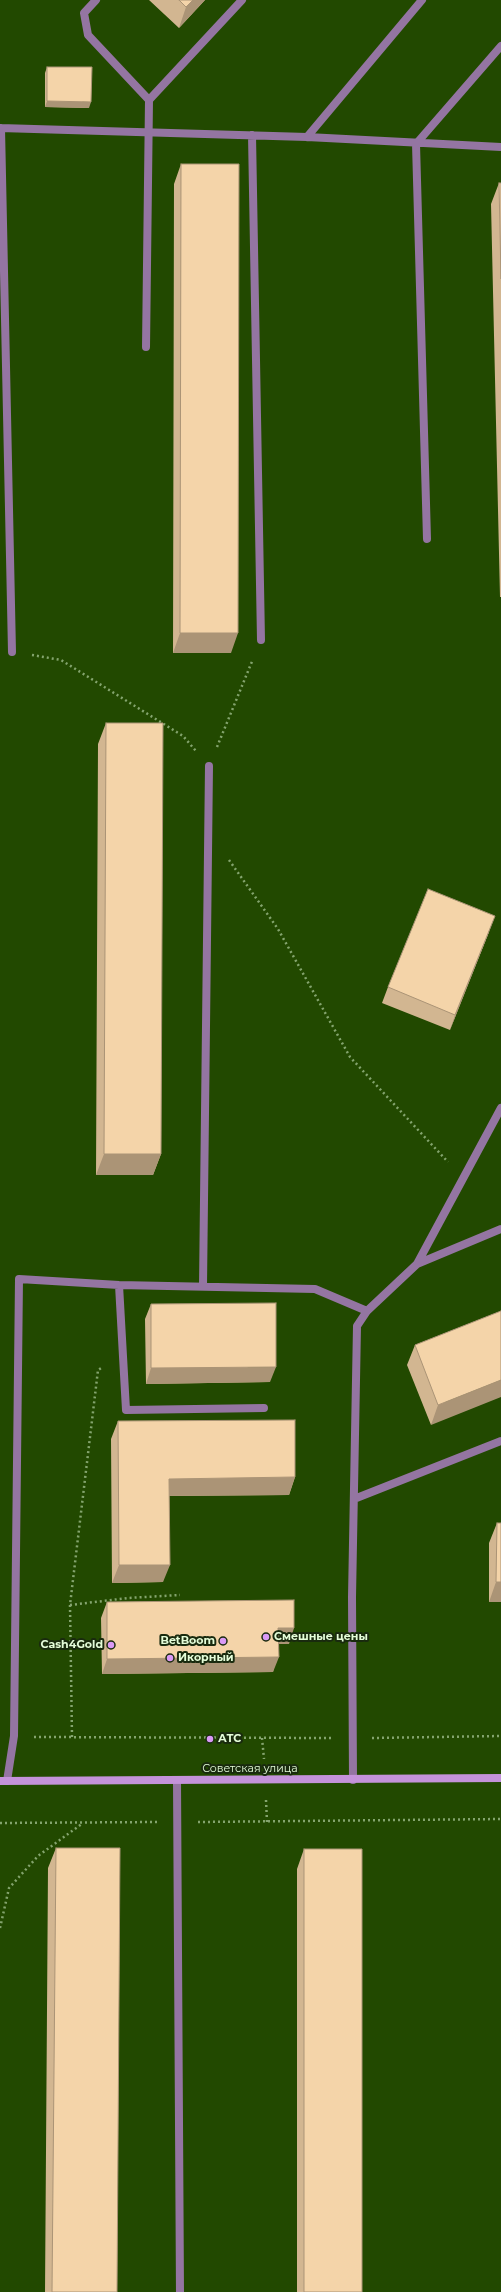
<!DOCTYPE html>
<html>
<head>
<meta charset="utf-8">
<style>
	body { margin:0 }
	canvas { display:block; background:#224900 }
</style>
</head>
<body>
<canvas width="501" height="2292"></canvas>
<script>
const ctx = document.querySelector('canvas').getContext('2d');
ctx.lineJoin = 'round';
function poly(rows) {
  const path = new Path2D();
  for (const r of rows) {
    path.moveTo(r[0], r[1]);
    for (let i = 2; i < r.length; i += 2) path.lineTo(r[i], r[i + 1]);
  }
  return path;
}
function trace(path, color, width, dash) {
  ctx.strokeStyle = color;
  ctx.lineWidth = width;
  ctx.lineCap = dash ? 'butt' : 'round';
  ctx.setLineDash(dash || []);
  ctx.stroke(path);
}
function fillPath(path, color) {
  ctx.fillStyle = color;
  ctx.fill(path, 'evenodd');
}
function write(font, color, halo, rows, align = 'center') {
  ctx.font = font + ' Montserrat,sans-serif';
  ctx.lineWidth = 4;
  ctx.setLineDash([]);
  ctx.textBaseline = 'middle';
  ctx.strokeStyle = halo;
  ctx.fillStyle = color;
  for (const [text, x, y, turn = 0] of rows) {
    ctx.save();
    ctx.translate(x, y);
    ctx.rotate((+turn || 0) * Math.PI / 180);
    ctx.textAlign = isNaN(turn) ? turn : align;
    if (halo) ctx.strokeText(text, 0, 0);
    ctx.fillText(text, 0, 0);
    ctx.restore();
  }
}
trace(poly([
	[32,655,61,660,183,736,196,751],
	[217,747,253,659],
	[229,860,278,929,350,1057,448,1162],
	[70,1605,128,1598,180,1595],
	[34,1737,331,1738],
	[72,1737,70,1605,98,1370,103,1367],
	[262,1738,264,1759],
	[372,1738,501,1736],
	[266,1800,267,1822],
	[198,1822,501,1819],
	[0,1823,157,1822],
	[0,1928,9,1888,38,1856,83,1823]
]), '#84a46e', 2.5, [2, 3]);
trace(poly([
	[96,0,84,13,88,35,149,100,146,347],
	[149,100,242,0],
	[0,128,307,137,501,147],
	[1,128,12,652],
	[252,135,261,640],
	[307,137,422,0],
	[427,539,416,144,501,46],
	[417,1264,501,1229],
	[119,1285,126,1410,264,1408],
	[203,1286,209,766],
	[354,1499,501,1441],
	[353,1780,352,1597,357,1326,367,1311,417,1264,501,1108],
	[7,1781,14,1736,19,1279,119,1285,315,1289,367,1311],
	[177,1781,180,2292]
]), '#9475a2', 8);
trace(poly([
	[0,1781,501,1778]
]), '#c493da', 8);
fillPath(poly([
	[149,0,205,0,179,28],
	[47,67,89,108,45,107,45,73],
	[181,164,231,653,173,653,174,184],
	[499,183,501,183,501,597,500,597,491,204],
	[106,723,161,1154,153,1175,96,1175,98,744],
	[489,932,450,1030,382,1003,388,987],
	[151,1304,270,1382,146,1384,145,1319],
	[501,1311,431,1425,407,1365,415,1345],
	[118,1421,295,1477,289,1495,169,1496,163,1582,112,1583,111,1439],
	[497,1523,501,1523,501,1602,489,1602,489,1543],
	[107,1602,289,1644,279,1644,273,1672,102,1674,101,1618],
	[56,1848,117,2292,45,2292,48,1868],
	[304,1849,362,2292,297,2292,297,1869]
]), '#d2b691');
fillPath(poly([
	[193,0,205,0,179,28,186,7],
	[47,101,91,102,89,108,45,107],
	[180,633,238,633,231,653,173,653],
	[495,916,489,932,450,1030,455,1015],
	[104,1154,161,1154,153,1175,96,1175],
	[276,1367,270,1382,146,1384,151,1368],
	[501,1380,501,1397,431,1425,438,1405],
	[295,1477,289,1495,162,1496,169,1479],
	[119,1565,170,1565,163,1582,112,1583],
	[496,1582,501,1582,501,1602,489,1602],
	[278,1628,294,1628,289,1644,273,1644],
	[279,1657,273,1672,102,1674,107,1659]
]), '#ab9476');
const building = poly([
	[179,0,193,0,186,7,179,0],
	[47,67,92,67,91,102,47,101,47,67],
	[181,164,239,164,238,633,180,633,181,164],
	[499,183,501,183,501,279,499,183],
	[106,723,163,723,161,1154,104,1154,106,723],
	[428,889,495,916,455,1015,388,987,428,889],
	[276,1303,276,1367,151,1368,151,1304,276,1303],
	[501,1311,501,1380,438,1405,415,1345,501,1311],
	[295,1420,295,1477,169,1479,170,1565,119,1565,118,1421,295,1420],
	[497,1523,501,1523,501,1582,496,1582,497,1523],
	[294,1600,294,1628,278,1628,279,1657,107,1659,107,1602,294,1600],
	[56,1848,120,1848,117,2292,52,2292,56,1848],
	[304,1849,362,1849,362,2292,304,2292,304,1849]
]);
fillPath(building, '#f4d4a9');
trace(building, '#ab9476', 1);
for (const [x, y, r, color] of [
	[266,1637,4,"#da9af6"],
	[223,1641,4,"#da9af6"],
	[111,1645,4,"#da9af6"],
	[170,1658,4,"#da9af6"],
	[210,1739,4,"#da9af6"]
]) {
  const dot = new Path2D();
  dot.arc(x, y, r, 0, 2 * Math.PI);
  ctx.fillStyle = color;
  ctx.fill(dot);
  trace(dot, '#192a0e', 1.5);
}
write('bold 11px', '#e5fdd9', '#192a0e', [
	["Смешные цены",274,1637],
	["BetBoom",215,1641,"right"],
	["Cash4Gold",103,1645,"right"],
	["Икорный",178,1658],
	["АТС",218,1739]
], 'left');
write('11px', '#e5fdd9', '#192a0e', [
	["Советская улица",250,1769]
]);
</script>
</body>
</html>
